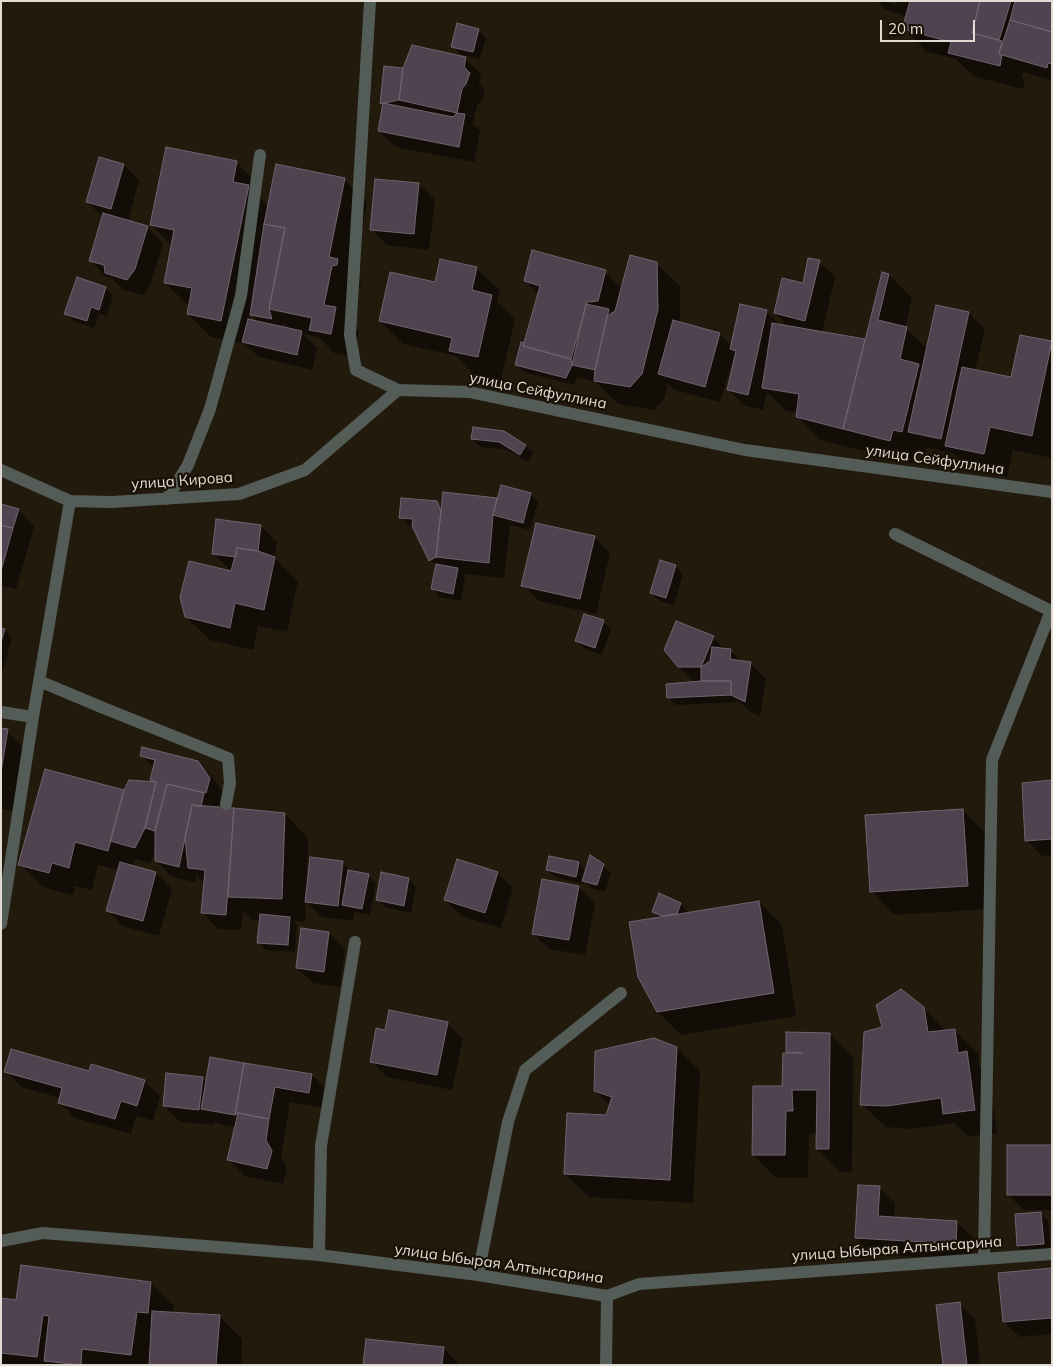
<!DOCTYPE html>
<html>
<head>
<meta charset="utf-8">
<style>
	body { margin:0 }
	#map { position:relative; width:1053px; height:1366px; overflow:hidden; background:#221a0d; font-family:Mulish,sans-serif }
	canvas { display:block }
	.frame { position:absolute; inset:0; border:2px solid #e1dbd3; pointer-events:none }
	.scale { position:absolute; left:880px; top:20px; width:95px; height:22px; box-sizing:border-box; border:2px solid #e1dbd3; border-top:0; padding-left:6px; font-size:15px; line-height:18px; white-space:nowrap; color:#e1dbd3; -webkit-text-stroke:4px #191105; paint-order:stroke }
</style>
</head>
<body>
<div id="map">
<canvas width="1053" height="1366"></canvas>
<div class="frame"></div>
<div class="scale">20 m</div>
</div>
<script>
const ctx = document.querySelector('canvas').getContext('2d');
ctx.lineJoin = 'round';
function fillPath(path, color) {
  ctx.fillStyle = color;
  ctx.fill(path, 'evenodd');
}
function poly(rows) {
  const path = new Path2D();
  for (const r of rows) {
    path.moveTo(r[0], r[1]);
    for (let i = 2; i < r.length; i += 2) path.lineTo(r[i], r[i + 1]);
  }
  return path;
}
function trace(path, color, width, dash) {
  ctx.strokeStyle = color;
  ctx.lineWidth = width;
  ctx.lineCap = dash ? 'butt' : 'round';
  ctx.setLineDash(dash || []);
  ctx.stroke(path);
}
function write(font, color, halo, rows, align = 'center') {
  ctx.font = font + ' Mulish,sans-serif';
  ctx.lineWidth = 4.5;
  ctx.setLineDash([]);
  ctx.textBaseline = 'middle';
  ctx.strokeStyle = halo;
  ctx.fillStyle = color;
  for (const [text, x, y, turn = 0] of rows) {
    ctx.save();
    ctx.translate(x, y);
    ctx.rotate((+turn || 0) * Math.PI / 180);
    ctx.textAlign = isNaN(turn) ? turn : align;
    if (halo) ctx.strokeText(text, 0, 0);
    ctx.fillText(text, 0, 0);
    ctx.restore();
  }
}
fillPath(poly([
	[877,1,885,1,897,5,897,3,893,1,1052,1,1052,80,1023,72,1022,77,1025,80,1023,89,973,76,956,59,927,52,904,28,907,17,885,9],
	[478,30,486,38,480,59,460,54,453,46],
	[465,59,481,74,479,84,485,90,482,100,477,105,473,124,480,131,474,162,395,147,379,131,384,106,381,103,404,69],
	[236,162,259,186,257,195,269,207,344,179,367,202,353,275,361,283,360,288,355,289,348,321,359,331,354,357,334,353,319,337,303,334,317,348,312,370,259,357,245,344,211,337,188,314,189,306,165,283,172,246,152,225],
	[250,314,259,323,249,320],
	[282,321,291,330,285,329],
	[124,165,139,180,128,222,147,227,163,243,150,285,143,295,122,289,112,278,106,277,91,261,103,217,87,202],
	[376,180,419,184,435,200,429,250,387,245,371,229],
	[819,262,835,277,822,333,866,340,889,275,912,298,905,328,928,349,969,313,985,329,975,371,1012,378,1021,336,1052,343,1052,458,1013,450,1007,477,970,469,954,454,927,447,925,455,916,452,913,463,820,440,797,416,798,413,786,411,767,392,763,410,744,405,728,390,736,356,734,356,720,402,675,390,668,383,665,397,654,410,618,404,596,382,577,377,574,385,524,372,516,364,525,344,539,294,525,281,605,272,622,289,656,263,680,286,680,323,720,334,732,347,766,311,781,326,790,328,775,313,803,284],
	[476,268,500,291,497,302,515,319,501,380,474,374,456,356,403,344,380,321,436,283],
	[78,279,106,288,113,296,107,316,99,314,94,328,74,321,66,314],
	[503,432,526,446,533,453,528,462,508,450,480,447,472,439],
	[444,494,498,499,530,494,538,502,530,530,510,525,504,578,462,574,465,577,461,601,440,597,433,589,437,567,430,560,417,533,400,517,437,503,442,508],
	[1,506,18,510,34,526,16,589,3,586,1,590],
	[261,526,277,542,274,558,298,581,287,632,258,626,253,650,210,640,186,617,232,572,213,553],
	[594,537,610,553,596,614,539,601,523,585],
	[675,566,683,574,674,605,659,601,651,593],
	[603,622,611,629,602,655,584,648,576,641],
	[1,629,5,630,12,637,3,670,1,670],
	[713,637,725,650,731,651,743,662,750,663,766,679,760,717,748,710,740,702,676,705,668,698,695,683,679,667],
	[1,730,7,731,30,754,22,812,1,809],
	[141,755,197,762,213,778,225,794,221,809,285,814,308,838,307,880,342,862,352,872,368,875,376,883,370,915,354,912,353,921,322,917,306,902,305,922,293,921,297,925,295,952,266,950,258,942,260,920,252,920,243,911,241,930,218,929,203,913,205,884,196,875,195,882,172,877,156,861,156,851,150,863,135,859,132,867,156,873,172,889,159,936,123,926,107,910,119,870,98,865,92,890,75,886,73,895,43,887,20,864,125,792,130,781,151,781,154,768],
	[1052,782,1052,855,1042,856,1027,840],
	[963,810,986,834,990,909,894,915,871,891],
	[550,857,579,863,586,871,603,865,611,873,605,892,591,888,584,881,584,884,555,877,547,870],
	[497,873,513,888,501,928,461,916,445,900],
	[409,879,416,887,411,913,385,907,377,900],
	[579,887,595,903,585,955,549,949,533,933],
	[660,895,681,904,688,912,688,913,759,902,782,925,796,1016,681,1035,658,1012,660,918,653,912],
	[329,933,345,949,340,987,313,983,297,968],
	[923,1008,946,1031,954,1030,978,1053,979,1066,989,1076,997,1133,968,1136,954,1123,911,1129,885,1127,862,1104,884,1028],
	[447,1023,463,1039,452,1090,387,1077,371,1061,386,1031],
	[788,1033,830,1034,853,1057,852,1172,840,1172,817,1149,817,1134,809,1133,808,1178,776,1178,753,1155,784,1087,788,1054],
	[677,1048,700,1071,693,1203,589,1197,565,1174,606,1116,610,1106,595,1090],
	[211,1059,312,1075,328,1091,325,1108,290,1102,281,1157,287,1168,283,1184,245,1176,229,1160,236,1127,218,1124,215,1121,214,1125,180,1122,164,1106,202,1078,207,1083],
	[6,1071,90,1073,144,1081,160,1096,153,1121,136,1116,131,1134,75,1118,59,1102,60,1098,21,1087],
	[1052,1146,1052,1210,1024,1210,1008,1195],
	[879,1187,895,1203,894,1218,957,1222,973,1238,971,1260,872,1254,857,1238],
	[1041,1214,1048,1221,1051,1252,1025,1253,1018,1246],
	[1052,1269,1052,1334,1020,1337,1004,1322],
	[151,1283,174,1306,173,1313,219,1316,242,1339,241,1365,1,1365,1,1299,17,1301],
	[959,1303,975,1319,980,1365,944,1365],
	[443,1348,460,1365,365,1365]
]), '#0007');
const building = poly([
	[910,1,980,1,972,33,1002,41,999,54,1002,55,1000,66,948,53,951,42,902,29,910,1],
	[980,1,1011,1,999,40,972,33,980,1],
	[1015,1,1052,1,1052,32,1010,20,1015,1],
	[1010,20,1052,32,1052,64,1048,63,1047,68,999,54,1010,20],
	[457,23,479,29,473,52,451,47,457,23],
	[412,45,466,57,464,67,470,73,466,84,462,89,457,113,399,100,403,68,412,45],
	[384,66,403,68,399,100,380,104,384,66],
	[383,103,453,117,457,113,465,114,459,147,378,131,383,103],
	[166,147,237,161,233,182,249,185,221,321,187,314,192,288,164,283,174,230,150,225,166,147],
	[99,157,124,164,111,209,86,202,99,157],
	[276,164,345,178,329,257,338,259,337,265,332,266,324,305,336,307,331,334,309,330,312,318,269,309,285,228,264,224,276,164],
	[375,179,419,183,414,234,370,230,375,179],
	[103,213,148,226,135,269,127,280,105,273,104,265,89,261,103,213],
	[264,224,285,228,269,309,272,319,250,315,264,224],
	[532,250,606,270,598,301,587,302,571,359,523,346,540,286,524,281,532,250],
	[630,255,657,262,658,309,642,374,630,387,594,381,595,370,607,316,615,311,630,255],
	[808,258,820,260,805,321,774,313,782,278,803,283,808,258],
	[440,259,477,267,472,290,492,295,478,357,449,351,452,338,379,321,390,272,435,282,440,259],
	[882,272,889,274,878,320,907,327,900,359,919,364,902,432,893,430,890,441,843,429,882,272],
	[77,277,106,287,99,310,91,307,87,321,64,314,77,277],
	[586,304,609,309,595,370,572,365,586,304],
	[740,304,767,310,748,395,727,390,736,351,730,349,740,304],
	[936,305,969,312,941,439,908,432,936,305],
	[248,319,302,331,297,355,242,342,248,319],
	[673,320,720,333,705,387,658,374,673,320],
	[772,323,865,339,843,429,796,417,799,394,762,388,772,323],
	[1020,335,1052,341,1032,436,990,427,984,454,945,446,962,367,1011,377,1020,335],
	[521,342,524,343,523,346,571,359,572,365,566,378,515,365,521,342],
	[473,427,504,431,526,445,520,455,499,442,471,439,473,427],
	[501,485,531,493,523,523,493,515,501,485],
	[443,492,497,498,493,515,489,563,436,557,443,492],
	[401,498,437,501,441,511,436,557,429,561,412,526,413,519,399,518,401,498],
	[1,504,19,509,13,528,1,525,1,504],
	[216,519,261,525,258,551,237,548,236,557,212,554,216,519],
	[536,523,595,536,580,599,521,586,536,523],
	[1,525,13,528,1,571,1,525],
	[237,548,258,551,275,557,264,610,235,603,230,628,185,617,180,597,189,561,231,571,237,548],
	[660,560,676,565,666,598,650,593,660,560],
	[436,564,458,568,453,594,431,589,436,564],
	[584,614,604,620,595,648,575,641,584,614],
	[676,621,714,636,701,667,678,667,664,650,676,621],
	[1,628,5,629,1,642,1,628],
	[712,647,731,649,730,659,751,662,745,702,731,695,731,681,701,681,701,667,710,661,712,647],
	[701,681,731,681,731,695,667,698,666,684,701,681],
	[1,728,8,729,1,772,1,728],
	[142,747,198,761,210,778,206,793,167,784,155,831,145,828,156,782,150,780,155,760,140,756,142,747],
	[45,769,124,790,108,851,75,842,69,868,52,863,49,873,18,865,45,769],
	[129,780,156,782,145,828,135,848,110,841,124,790,129,780],
	[1052,780,1052,839,1025,841,1022,783,1052,780],
	[167,784,204,793,201,807,192,805,179,867,155,861,155,831,167,784],
	[192,805,234,808,226,915,201,913,205,870,188,868,185,838,192,805],
	[234,808,285,813,282,899,228,897,234,808],
	[963,809,968,886,870,892,865,815,963,809],
	[590,855,604,864,597,885,582,881,590,855],
	[549,856,579,862,576,877,546,870,549,856],
	[310,857,343,861,338,906,305,902,310,857],
	[457,859,498,872,485,913,444,900,457,859],
	[120,862,156,872,143,921,106,911,120,862],
	[348,870,369,874,362,909,342,905,348,870],
	[381,872,409,878,404,906,376,900,381,872],
	[542,879,579,886,569,940,532,934,542,879],
	[659,893,681,903,677,914,662,916,652,912,659,893],
	[759,901,774,993,657,1012,638,977,629,922,759,901],
	[260,914,290,917,288,945,257,943,260,914],
	[301,928,329,932,324,972,296,968,301,928],
	[901,989,924,1007,928,1032,955,1029,958,1053,967,1051,975,1110,943,1114,941,1098,887,1106,860,1105,864,1032,882,1027,876,1005,901,989],
	[389,1010,448,1022,437,1075,370,1062,376,1028,385,1030,389,1010],
	[786,1032,830,1033,829,1149,816,1149,817,1090,792,1090,793,1111,786,1111,785,1155,752,1155,753,1086,782,1086,783,1053,803,1053,786,1052,786,1032],
	[654,1038,677,1047,670,1180,564,1174,567,1113,606,1115,612,1097,594,1091,595,1051,654,1038],
	[11,1049,89,1071,91,1064,145,1080,137,1106,121,1101,115,1119,58,1103,62,1088,4,1072,11,1049],
	[210,1057,244,1063,235,1115,201,1109,210,1057],
	[244,1063,312,1074,309,1093,275,1087,269,1119,238,1113,235,1115,244,1063],
	[166,1073,203,1077,199,1110,163,1106,166,1073],
	[238,1113,269,1119,266,1140,272,1151,267,1169,227,1160,238,1113],
	[1007,1145,1052,1145,1052,1195,1007,1195,1007,1145],
	[858,1185,880,1186,878,1216,957,1221,956,1244,855,1238,858,1185],
	[1041,1212,1044,1244,1017,1246,1015,1214,1041,1212],
	[21,1265,151,1282,148,1313,137,1312,131,1355,82,1349,81,1365,44,1361,49,1316,43,1315,37,1357,1,1353,1,1298,16,1300,21,1265],
	[1052,1268,1052,1318,1003,1322,998,1273,1052,1268],
	[960,1302,967,1365,943,1365,936,1305,960,1302],
	[152,1311,220,1315,216,1365,149,1365,152,1311],
	[366,1339,444,1347,442,1365,363,1365,366,1339]
]);
fillPath(building, '#50424e');
trace(building, '#71636f', 1);
trace(poly([
	[478,1275,508,1122,525,1070,621,993]
]), '#545c58', 12);
trace(poly([
	[1,470,70,501,112,502,239,494,305,470,398,390],
	[167,499,188,465,210,409,241,296,260,155],
	[895,534,1051,611,1052,617],
	[39,681,101,707,228,758,230,783,226,804],
	[1,712,33,717],
	[1,924,33,717,70,501],
	[1,1241,43,1233,319,1255,478,1275,607,1296,639,1284,1052,1254],
	[319,1255,321,1146,355,942],
	[984,1259,992,760,1051,611],
	[606,1365,607,1296]
]), '#545c58', 12);
trace(poly([
	[370,1,350,335,356,370,398,390,469,392,745,450,1052,492]
]), '#545c58', 12);
write('15px', '#e1dbd3', '#191105', [
	["улица Сейфуллина",538,391,11],
	["улица Сейфуллина",935,460,8],
	["улица Кирова",182,481,-4],
	["улица Ыбырая Алтынсарина",897,1249,-4],
	["улица Ыбырая Алтынсарина",499,1264,8]
]);
</script>
</body>
</html>
